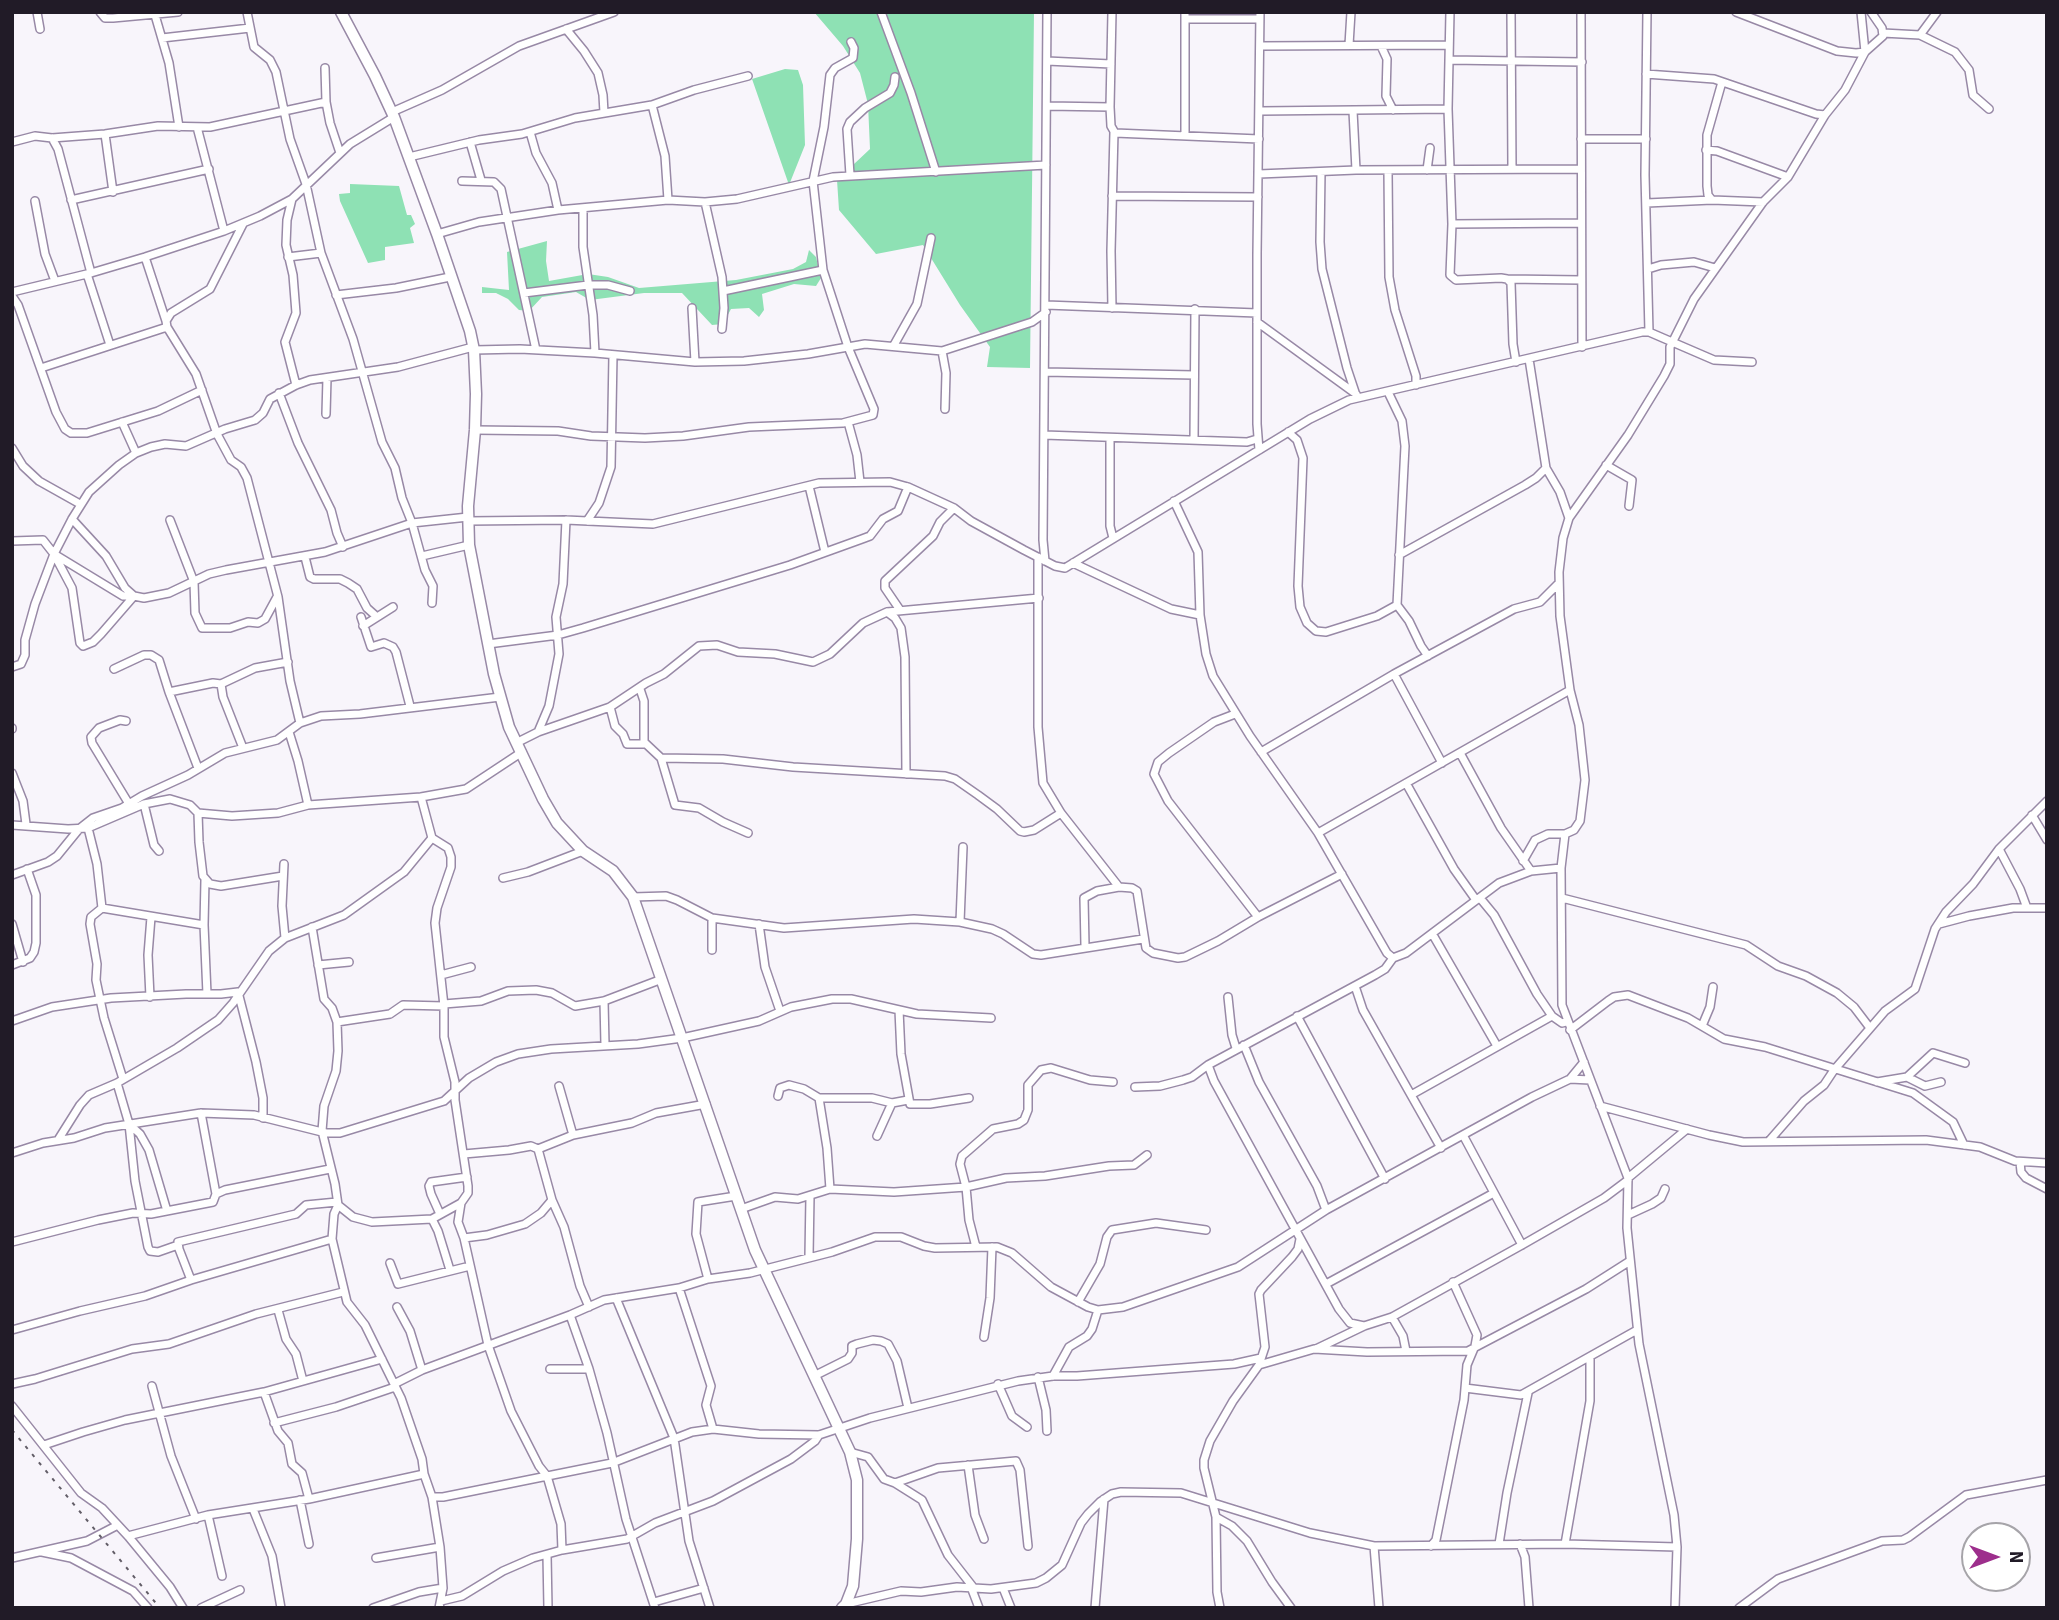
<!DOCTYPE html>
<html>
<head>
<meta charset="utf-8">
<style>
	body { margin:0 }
	#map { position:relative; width:2059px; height:1620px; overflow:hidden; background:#f8f5fb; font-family:"Source Sans 3",sans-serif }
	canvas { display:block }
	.frame { position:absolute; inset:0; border:14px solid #211b27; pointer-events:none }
	.north { position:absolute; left:1961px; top:1522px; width:70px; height:70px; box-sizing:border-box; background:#fff; border:2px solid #a6a4a9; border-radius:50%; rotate:90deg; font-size:19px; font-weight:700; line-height:28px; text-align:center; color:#211b27 }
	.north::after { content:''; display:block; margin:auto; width:24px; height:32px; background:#9d2e8c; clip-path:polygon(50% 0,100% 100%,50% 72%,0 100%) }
</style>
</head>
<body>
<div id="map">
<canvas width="2059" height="1620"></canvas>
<div class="frame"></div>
<div class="north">N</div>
</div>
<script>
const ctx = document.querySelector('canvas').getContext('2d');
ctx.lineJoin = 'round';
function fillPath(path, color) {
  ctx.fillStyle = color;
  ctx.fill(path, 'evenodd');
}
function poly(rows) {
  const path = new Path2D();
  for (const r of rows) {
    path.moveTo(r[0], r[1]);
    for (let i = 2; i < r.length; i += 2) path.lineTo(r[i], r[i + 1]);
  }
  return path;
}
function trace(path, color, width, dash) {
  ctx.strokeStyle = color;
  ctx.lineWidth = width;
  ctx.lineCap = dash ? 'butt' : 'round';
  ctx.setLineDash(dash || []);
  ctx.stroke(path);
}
fillPath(poly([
	[814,12,1034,12,1030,368,987,367,990,347,960,305,923,245,876,254,839,210,837,180,870,149,868,104,860,73,843,46],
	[785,69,798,70,803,85,805,145,789,185,752,79],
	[350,184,399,186,407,215,411,215,415,224,410,228,414,243,385,247,385,260,368,263,340,201,339,194,350,193],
	[547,241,546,261,549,281,588,274,608,277,639,288,736,280,793,269,806,262,809,250,816,257,821,278,816,286,794,284,762,294,764,310,759,317,749,308,731,309,723,324,712,325,682,293,644,293,590,300,576,292,542,297,529,311,519,310,508,299,496,293,482,293,482,287,509,290,507,252]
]), '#8ee1b4');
const street = poly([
	[37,12,40,29],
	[100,12,105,18,113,18,178,12],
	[247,12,254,47,270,60,276,72,290,139,306,184,321,253,353,339,382,442,395,468,402,498,412,523,425,570,433,586,432,603],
	[881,12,911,93,936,172],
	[1112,12,1110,107,1111,126,1115,133,1259,139],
	[1450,12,1448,109,1452,224,1450,275,1456,280,1501,278,1507,279,1511,283,1513,344,1516,362],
	[1511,12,1512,168],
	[1581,12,1582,347],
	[1647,12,1645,175,1649,332],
	[1736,12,1837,51,1856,53,1865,52,1861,12],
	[155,15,169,63,179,127],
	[1186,19,1260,19],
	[566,29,584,51,598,73,603,95,604,113],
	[1883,33,1920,35,1955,52,1969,70,1973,95,1989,109],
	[1920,35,1937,12],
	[162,38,250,28],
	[1349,45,1351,12],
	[1260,46,1449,45],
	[1381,46,1387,59,1386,96,1393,110],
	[1450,60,1582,62],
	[1047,61,1111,64],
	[325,68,326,102,330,123,340,153],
	[1646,74,1714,79,1816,114,1825,115],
	[652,105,665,156,668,200],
	[1047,106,1110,107],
	[1261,111,1448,109],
	[1353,111,1356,170],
	[392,112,442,90,519,46,614,12],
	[197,127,224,231],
	[530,132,536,153,552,183,558,210],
	[105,134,113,192],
	[1185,135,1185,12],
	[52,138,58,149,91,273],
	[1581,139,1646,139],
	[12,142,35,136,52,138,105,134,158,126,210,127,326,102],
	[470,142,481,180],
	[1706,150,1717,151,1788,177],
	[409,157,479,140,522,134,575,118,652,105,694,90,748,76],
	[1427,170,1430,148],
	[1388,171,1389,277,1395,310,1416,376,1416,385],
	[1321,172,1320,242,1322,269,1347,368,1355,392],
	[1259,174,1356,170,1580,169],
	[850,175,847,129,850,122,865,108,890,93,894,85,895,77],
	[462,181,494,182,501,189,536,350],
	[1112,196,1258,197],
	[292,199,287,220,286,245,293,275,296,313,285,342,296,385],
	[71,200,209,169],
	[1712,200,1708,195,1707,186,1707,135,1722,82],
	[35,201,45,254,55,281],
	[705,202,722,277,724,308,722,329],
	[1647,203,1712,200,1763,202],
	[583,208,583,247,593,315,595,353],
	[243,224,210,289,171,313,166,321,167,327,196,374,217,434,231,460,241,467,247,478,278,597,290,681,300,723],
	[1452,224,1580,223],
	[437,234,479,222,558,210,668,200,705,202,737,199,833,177,1046,165],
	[145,257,166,321],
	[288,257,321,253],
	[1648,269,1661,265,1694,262,1715,268],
	[87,274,110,345],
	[1507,279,1581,280],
	[723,291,823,270],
	[12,292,91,273,145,257,224,231,260,216,292,199,350,144,394,117],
	[524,293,588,285,608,285,630,291],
	[336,295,396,288,450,277],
	[12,296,18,305,56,412,65,429,71,433,87,433,158,411,202,390],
	[1046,305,1257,313],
	[692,308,695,362],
	[1112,308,1111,251,1114,132],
	[1257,322,1356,394],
	[894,345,917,304,931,238],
	[474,350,520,349,595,353,695,362,744,361,808,354,865,344,942,351,1032,322,1046,312],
	[942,351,946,373,945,409],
	[41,368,167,327],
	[1045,372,1194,375],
	[1388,392,1402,421,1405,446,1397,605,1409,621,1421,646,1428,656],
	[279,393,298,443,331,510,337,533,343,547],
	[326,414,327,378],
	[122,422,136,453],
	[848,422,857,455,860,482],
	[475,430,558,431,591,436,645,438,683,436,749,427,843,423,873,415,874,409,848,347,823,270,813,181,824,127,830,75,835,68,853,58,854,48,851,42],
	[1288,432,1297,440,1303,458,1298,586,1300,607,1307,623,1316,631,1326,632,1377,616,1397,605],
	[1044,435,1247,442,1257,439],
	[1110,438,1110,526,1113,538],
	[1194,440,1195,309],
	[12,448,23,466,39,481,80,504],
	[1259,450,1257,424,1257,254,1260,12],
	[1606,465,1632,480,1629,506],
	[1546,468,1560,492,1569,518],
	[809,486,825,552],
	[1174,501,1198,552,1200,615,1206,654,1213,676,1250,736,1318,833,1387,953,1393,958,1406,953,1499,883,1531,871,1561,868],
	[72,519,106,556,125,588,134,596,144,598,169,593,209,574,226,570,325,552,412,523,468,517],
	[170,520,194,582,195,613,202,628,230,628,248,622,258,623,265,619,277,597],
	[468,521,566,520,653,524,819,483,890,482,908,487,954,508,971,521,1024,550,1055,566,1065,568,1310,419,1349,400,1642,332,1649,332,1714,360,1752,362],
	[587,521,599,503,611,467,613,355],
	[12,541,43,540,54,554,123,596,134,596],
	[54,554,72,588,80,643,83,646,93,642,101,634,134,596],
	[1399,555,1525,485,1536,478,1546,468,1529,359],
	[422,556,469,545],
	[305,557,310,577,314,579,340,579,348,583,357,589,367,608,377,617],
	[1038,557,1038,727,1043,783,1061,813,1119,887],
	[1045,561,1043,540,1047,12],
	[1073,563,1171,609,1200,615],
	[900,610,885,588,885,581,933,536,940,522,954,508],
	[887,612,895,618,901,628,905,657,906,774],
	[361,617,371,647,384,643,393,647,396,652,410,706],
	[363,626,393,607],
	[488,644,558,635,583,628,790,565,862,539,870,536,883,519,898,511,908,487],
	[12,667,21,664,25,655,25,640,35,604,54,554,72,519,89,492,119,465,136,453,151,447,165,444,186,446,225,429,255,420,263,413,270,399,296,385,310,380,398,367,473,347],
	[114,669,144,655,151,655,159,660,169,692,198,768],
	[1394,674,1442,763],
	[640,689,644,701,644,742,661,758,675,805,699,808,723,822,748,833],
	[169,692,213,683,221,684],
	[610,707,615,726,623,734,627,744,645,744],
	[1235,714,1214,722,1169,753,1158,762,1154,774,1168,801,1258,917],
	[126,721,120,720,99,728,91,737,92,743,129,804],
	[12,728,12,729],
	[289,732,298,761,308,805],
	[538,732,549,706,559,654,556,617,563,584,566,520],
	[518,742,538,732,610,707,646,683,664,674,699,646,717,645,738,652,775,654,813,662,830,654,863,623,887,612,1039,598],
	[243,748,223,697,221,684,255,668,288,662],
	[1261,752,1394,674,1514,609,1540,602,1559,583],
	[1460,753,1501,828,1531,871],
	[661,758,723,759,793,767,945,776,955,779,978,795,997,809,1020,831,1024,832,1034,830,1061,813],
	[12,773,23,801,26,824],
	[1406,783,1454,869,1476,900],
	[144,804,154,845,159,851],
	[198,813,199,842,203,876,210,884,221,886,283,876],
	[2032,815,2047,840],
	[12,825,68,829,88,828,144,804,170,799,190,805,198,813,232,816,278,813,308,805,421,797,466,789,522,752],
	[88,828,97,864,102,908,204,925],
	[1318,833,1570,690],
	[432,838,448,848,451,857,451,867,437,908,435,923,444,1006],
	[1999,849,2020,889,2027,908],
	[1523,861,1535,840,1548,834,1565,834],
	[284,864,282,906,285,938],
	[12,875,48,862,57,856,79,829,93,818,122,808,142,796,188,775,225,753,277,740,300,723,321,716,360,714,500,697],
	[503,878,528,872,583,851],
	[205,880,204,925,207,994],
	[633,897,666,896,677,900,712,918,784,928,914,919,960,922,992,929,1003,934,1033,954,1041,955,1143,939],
	[1480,898,1494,915,1537,994,1552,1016,1562,1023,1566,1022],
	[1562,898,1746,945,1778,966,1806,976,1837,993,1854,1007,1870,1028],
	[102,908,91,917,90,924,97,964,96,980,104,1018,123,1079],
	[960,922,963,847],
	[12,924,23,962],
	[759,924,765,967,780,1011],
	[1939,924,1969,916,2013,908,2047,908],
	[312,927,324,999,332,1008,337,1022,338,1051,336,1071,324,1106,322,1131,335,1184,338,1205,334,1214,332,1239,347,1302,365,1325,401,1398,422,1459,424,1474,432,1497,440,1547,443,1588,439,1608],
	[1433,935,1497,1046],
	[1085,946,1084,898,1097,891,1119,887,1132,888,1137,891,1146,948,1153,953,1178,958,1185,957,1218,941,1258,917,1342,874],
	[712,950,712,918],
	[12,965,30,958,34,952,36,943,36,895,27,869],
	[318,965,349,962],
	[441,975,471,967],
	[1355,986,1363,1010,1441,1148],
	[150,997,148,955,151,917],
	[1228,997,1232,1035,1236,1048],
	[604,1001,605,1045],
	[444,1004,481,1001,508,991,536,990,552,993,575,1006,604,1001,662,979],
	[899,1010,901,1054,910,1104,930,1104,969,1098],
	[1297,1016,1385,1179],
	[12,1021,52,1007,111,998,186,994,221,994,238,992,256,1062,263,1098,263,1118],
	[337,1022,390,1014,403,1005,444,1006,444,1037,455,1082,455,1100,468,1186,468,1193,461,1203,458,1222,464,1238,488,1345,511,1411,539,1466,547,1476,561,1524,562,1550],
	[1702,1026,1710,1007,1713,987],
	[1570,1030,1608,1001,1614,997,1628,995,1688,1018,1724,1039,1765,1047,1913,1093,1953,1122,1964,1145],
	[1244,1045,1259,1082,1317,1186,1326,1210],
	[1907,1077,1933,1053,1965,1063],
	[1570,1079,1584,1062],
	[1877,1082,1907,1077,1925,1086,1941,1082],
	[117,1083,129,1124,135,1181,148,1247,150,1251,158,1252,178,1245],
	[559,1086,573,1135,632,1123,656,1113,706,1104],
	[1135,1087,1160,1086,1183,1080,1192,1077,1208,1065],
	[1411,1095,1552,1016],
	[778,1096,780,1088,789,1085,804,1089,819,1098,872,1098,892,1103,908,1100],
	[819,1098,827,1148,830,1189],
	[1600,1106,1709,1135,1743,1142,1926,1140,1980,1147,2015,1161,2047,1163],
	[201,1113,216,1194],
	[129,1124,140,1134,149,1150,167,1211],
	[1463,1135,1522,1245],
	[877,1136,892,1103],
	[58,1140,80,1105,89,1095,117,1083,177,1048,218,1020,233,1003,269,951,285,938,344,915,404,872,432,838,421,797],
	[1769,1141,1804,1101,1824,1085,1834,1070,1885,1011,1915,989,1935,929,1946,912,1973,884,1999,849,2047,801],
	[538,1149,573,1135],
	[12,1153,43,1143,74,1138,105,1128,201,1113,254,1115,326,1133,340,1133,444,1101,469,1078,496,1062,518,1054,551,1049,638,1044,682,1038,759,1021,791,1007,832,999,851,999,917,1014,991,1018],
	[464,1154,509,1150,531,1146,538,1149,552,1200,541,1213,525,1224,487,1235,464,1238],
	[2020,1162,2021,1172,2026,1178,2047,1189],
	[1628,1178,1687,1129],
	[552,1200,564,1227,580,1286,589,1307],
	[338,1205,353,1217,372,1222,432,1219,461,1203],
	[741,1209,775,1197,798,1199,830,1189,894,1192,966,1187,1006,1178,1045,1176,1109,1166,1134,1165,1147,1155],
	[440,1214,431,1194,429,1186,431,1182,467,1177],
	[1628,1215,1652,1204,1661,1198,1665,1189],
	[432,1219,438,1231,450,1270],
	[12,1242,98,1220,133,1213,151,1214,213,1202,216,1194,225,1190,330,1169],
	[976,1247,969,1220,966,1187,960,1164,962,1156,993,1129,1018,1124,1024,1120,1028,1110,1028,1085,1041,1070,1051,1068,1090,1080,1113,1082],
	[809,1256,810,1196],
	[390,1263,398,1284,470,1266],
	[708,1279,696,1234,698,1202,736,1196],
	[191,1280,179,1249,178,1242,296,1214,306,1205,337,1202],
	[1326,1284,1492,1194],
	[679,1288,711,1386,706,1405,713,1429],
	[616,1298,674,1438,689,1541,710,1608],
	[1078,1302,1100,1264,1107,1237,1112,1230,1156,1223,1206,1230],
	[397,1307,410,1331,422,1370],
	[278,1310,286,1339,296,1354,303,1381],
	[570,1315,589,1369,607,1433,626,1519,655,1608],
	[1392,1317,1403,1336,1406,1351],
	[1364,1326,1350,1323,1339,1309,1214,1081,1208,1065,1375,975,1385,969,1393,958],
	[12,1330,80,1311,145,1296,191,1280,332,1239],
	[984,1337,990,1298,992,1247],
	[1316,1349,1364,1326,1392,1317,1522,1245,1604,1198,1628,1180],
	[1259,1365,1314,1349,1367,1352,1468,1351,1586,1289,1630,1261],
	[550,1369,589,1369],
	[814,1376,848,1359,852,1353,852,1346,857,1344,873,1340,881,1341,888,1344,897,1361,908,1408],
	[1053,1376,1069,1347,1087,1336,1092,1329,1098,1310],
	[1038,1377,1046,1410,1047,1431],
	[12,1384,35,1379,132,1349,169,1344,256,1314,343,1292],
	[394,1384,422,1370,570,1315,604,1300,679,1288,708,1279,750,1273,832,1252,875,1237,901,1237,924,1246,935,1248,997,1247,1012,1253,1051,1287,1088,1307,1098,1310,1123,1307,1238,1267,1326,1210,1532,1097,1570,1079,1590,1080],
	[998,1384,1012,1416,1027,1427],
	[152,1386,171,1456,196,1519],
	[1465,1388,1521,1395,1637,1330],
	[264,1392,278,1431,288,1443,292,1464,302,1473,309,1499],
	[12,1406,81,1493,102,1508,128,1536,170,1587,183,1608],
	[274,1423,336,1407,395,1387],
	[44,1445,83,1432,125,1420,264,1392,382,1359],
	[850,1452,868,1457,884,1479,895,1483,922,1500,948,1555,973,1587],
	[968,1465,975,1515,984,1539],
	[895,1483,938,1468,1016,1461,1020,1470,1028,1546],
	[432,1497,443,1497,612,1463,692,1432,713,1429,759,1434,819,1435,870,1418,1018,1381,1053,1376,1077,1376,1234,1364,1261,1358],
	[300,1500,309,1544],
	[253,1509,272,1556,281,1608],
	[208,1515,222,1576],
	[1216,1517,1217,1592,1220,1608],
	[128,1536,208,1515,309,1499,424,1474],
	[1499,1544,1507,1493,1528,1393],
	[1520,1544,1525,1557,1529,1608],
	[1565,1544,1590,1401,1590,1357],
	[1374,1546,1379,1608],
	[1431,1546,1436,1540,1464,1400,1467,1365,1475,1346,1477,1335,1453,1282],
	[42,1552,71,1558,133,1591,148,1608],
	[547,1555,548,1608],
	[12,1558,87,1541,116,1526],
	[376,1558,440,1547],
	[971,1587,979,1608],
	[1003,1588,1011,1608],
	[441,1601,462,1596,503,1571,533,1558,562,1550,627,1539,655,1523,713,1501,791,1459,815,1441,819,1435],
	[654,1602,704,1588],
	[846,1604,901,1591,921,1592,957,1587,991,1589,1036,1583,1046,1578,1062,1565,1081,1523,1088,1514,1100,1502,1112,1494,1121,1492,1181,1493,1310,1533,1374,1546,1565,1544,1677,1547],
	[201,1608,240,1590],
	[373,1608,419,1592,443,1588],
	[1095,1608,1104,1499],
	[1291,1608,1272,1582,1247,1541,1232,1526,1216,1517,1204,1468,1204,1460,1210,1441,1233,1401,1259,1365,1265,1347,1259,1294,1261,1290,1292,1257,1298,1249,1300,1239],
	[1675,1608,1677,1547,1674,1515,1639,1344,1627,1228,1628,1178,1562,1005,1561,868,1565,834,1574,830,1580,821,1585,780,1579,725,1570,690,1560,616,1559,572,1563,538,1569,518,1628,435,1664,376,1670,364,1670,347,1694,299,1763,202,1788,177,1825,115,1845,90,1865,52,1883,36,1882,28,1871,12],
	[1739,1608,1778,1579,1882,1541,1903,1540,1909,1537,1966,1495,2047,1480]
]);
const secondary = poly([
	[341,12,375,76,394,117,437,234,470,331,474,350,476,394,475,430,468,506,469,545,494,674,509,727,543,799,557,823,583,851,613,871,633,897,755,1250,850,1452,857,1480,857,1539,853,1586,846,1604,842,1608]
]);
trace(street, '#9889a6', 10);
trace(secondary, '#9889a6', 13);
trace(street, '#fff', 7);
trace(secondary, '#fff', 10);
trace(poly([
	[12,1430,160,1608]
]), '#625d67', 2, [3.5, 7]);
</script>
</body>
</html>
